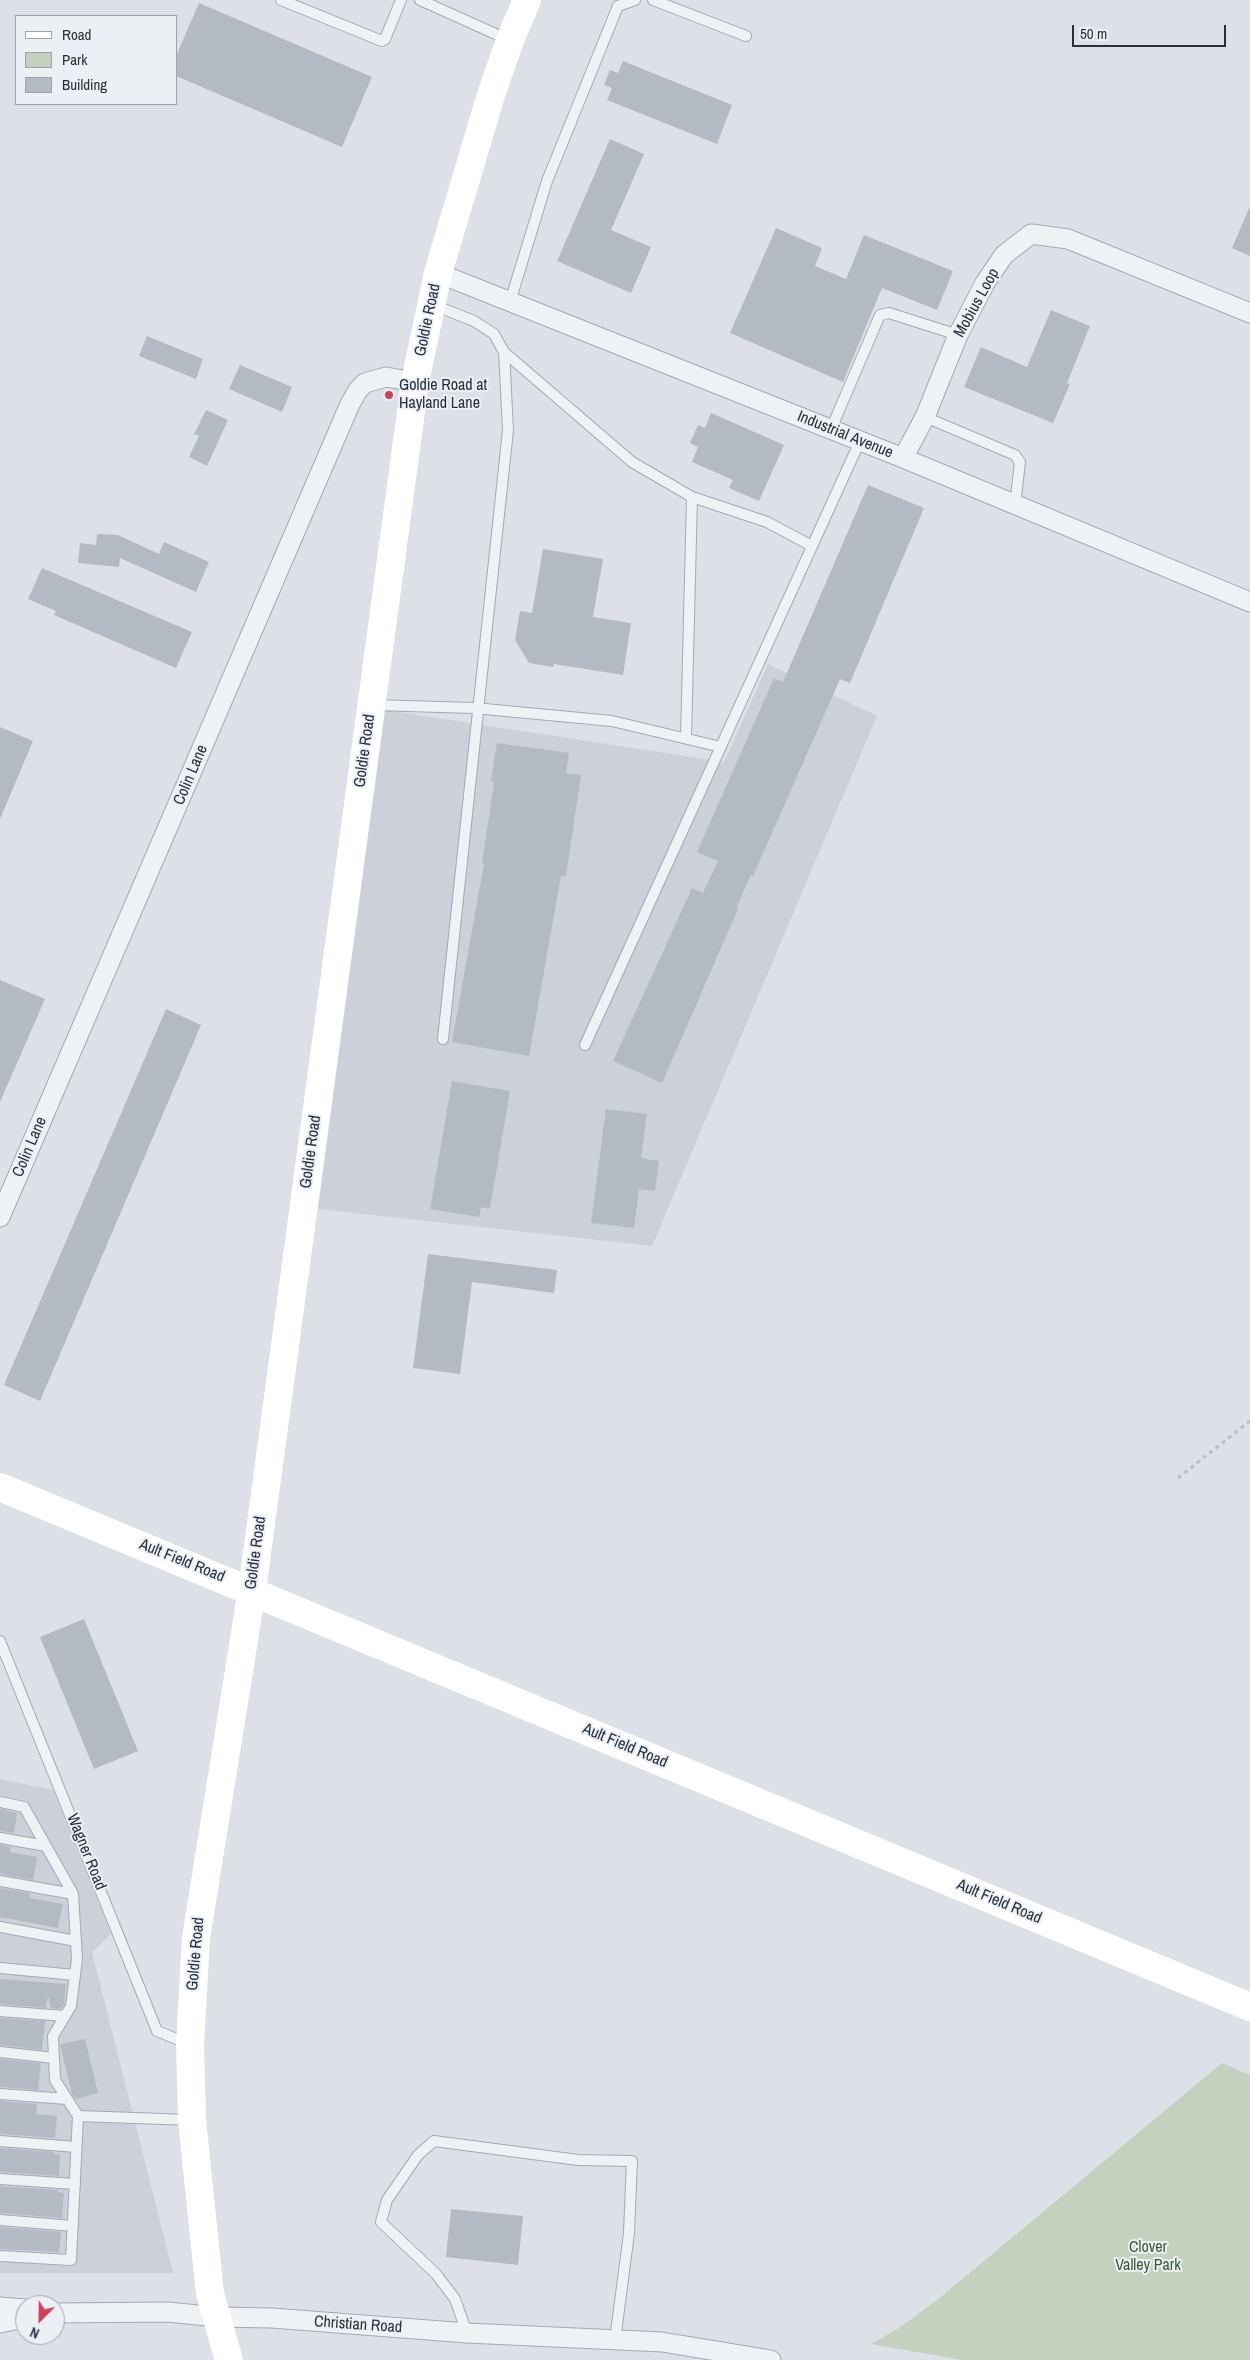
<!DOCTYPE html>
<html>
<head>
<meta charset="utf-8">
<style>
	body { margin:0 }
	#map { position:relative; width:1250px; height:2360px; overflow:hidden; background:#dde1e7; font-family:"Archivo Narrow",sans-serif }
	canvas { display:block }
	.legend { position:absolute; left:15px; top:15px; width:162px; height:90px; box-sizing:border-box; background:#ecf0f4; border:1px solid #9da3ab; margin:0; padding:6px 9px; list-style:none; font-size:15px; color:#272f3d }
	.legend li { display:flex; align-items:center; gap:10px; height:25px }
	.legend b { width:25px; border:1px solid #9da3ab }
	.north { position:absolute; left:15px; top:2295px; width:50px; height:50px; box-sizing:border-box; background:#ecf0f4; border:1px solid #9da3ab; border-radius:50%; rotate:203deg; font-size:14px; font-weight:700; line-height:20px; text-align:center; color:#272f3d }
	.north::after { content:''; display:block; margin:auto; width:18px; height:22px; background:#cc4258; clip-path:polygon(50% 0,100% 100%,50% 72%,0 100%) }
	.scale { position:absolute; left:1072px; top:25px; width:154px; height:22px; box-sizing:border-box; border:2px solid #272f3d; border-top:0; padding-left:6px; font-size:15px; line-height:18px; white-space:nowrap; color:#272f3d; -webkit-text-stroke:4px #ecf0f4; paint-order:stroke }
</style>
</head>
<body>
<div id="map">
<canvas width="1250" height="2360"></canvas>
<ul class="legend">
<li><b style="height:6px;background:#fff"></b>Road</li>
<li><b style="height:14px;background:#c3d1be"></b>Park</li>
<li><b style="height:14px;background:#b4bac3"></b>Building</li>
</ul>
<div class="north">N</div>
<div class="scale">50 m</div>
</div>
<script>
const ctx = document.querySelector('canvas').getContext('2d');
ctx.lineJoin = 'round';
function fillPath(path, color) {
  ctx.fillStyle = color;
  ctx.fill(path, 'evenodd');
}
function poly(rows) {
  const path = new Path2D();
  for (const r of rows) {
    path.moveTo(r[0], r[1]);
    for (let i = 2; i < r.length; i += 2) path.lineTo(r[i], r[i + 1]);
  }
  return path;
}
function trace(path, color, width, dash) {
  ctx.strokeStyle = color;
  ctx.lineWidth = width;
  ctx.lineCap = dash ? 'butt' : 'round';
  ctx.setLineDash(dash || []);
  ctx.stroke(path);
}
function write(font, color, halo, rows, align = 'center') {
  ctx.font = font + ' "Archivo Narrow",sans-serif';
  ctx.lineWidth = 4;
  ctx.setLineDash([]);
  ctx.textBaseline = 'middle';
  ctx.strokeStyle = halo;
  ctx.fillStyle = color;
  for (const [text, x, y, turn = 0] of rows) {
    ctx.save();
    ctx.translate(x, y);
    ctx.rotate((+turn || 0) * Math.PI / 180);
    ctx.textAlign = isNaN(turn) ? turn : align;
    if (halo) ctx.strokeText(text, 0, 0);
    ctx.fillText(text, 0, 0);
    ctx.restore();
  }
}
fillPath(poly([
	[768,664,877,716,652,1246,318,1209,385,710,724,762],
	[0,1779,53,1790,111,1934,92,1952,173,2273,0,2273]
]), '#cbd0d9');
fillPath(poly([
	[1222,2063,1250,2075,1250,2360,962,2360,871,2344,899,2328,937,2300]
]), '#c3d1be');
fillPath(poly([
	[199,3,372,77,342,147,176,76,176,56],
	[623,61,732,105,717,144,607,100,612,88,604,85,610,70,618,73],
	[610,139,644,154,611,230,651,247,631,293,557,261],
	[1250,206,1250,256,1232,248],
	[776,228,822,248,815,266,846,279,864,235,953,271,937,310,882,288,843,382,730,333],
	[1051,310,1090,326,1067,383,1070,384,1053,423,964,387,981,347,1027,367],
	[147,336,203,359,196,379,139,356],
	[240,365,292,387,282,412,229,389],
	[206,410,228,420,207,466,189,457,199,436,194,434],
	[711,413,784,445,759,501,729,488,733,480,692,462,698,447,690,443,698,425,705,428],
	[868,485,924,508,850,683,840,679,753,876,751,875,736,908,738,909,662,1083,613,1061,692,888,703,893,718,861,697,852,774,678,783,682],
	[97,534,118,535,159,554,164,542,209,562,196,592,120,558,119,567,78,563,80,543,96,545],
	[543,549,603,559,593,617,631,623,623,675,554,664,553,667,529,663,515,640,520,611,532,613],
	[42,568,192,632,176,668,54,615,56,611,28,599],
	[0,727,33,741,0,819],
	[497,743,569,753,566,773,581,775,566,876,561,876,529,1056,452,1042,484,864,482,864,494,782,491,781],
	[0,980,45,999,0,1102],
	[166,1009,201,1025,40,1401,4,1385],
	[452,1081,510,1091,490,1209,481,1207,479,1217,430,1209],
	[606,1109,647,1114,641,1158,659,1161,655,1191,639,1189,634,1228,591,1223],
	[428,1254,557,1270,554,1293,472,1282,460,1374,413,1368],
	[84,1619,138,1751,94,1769,40,1637],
	[0,1809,17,1813,14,1833,0,1831],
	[0,1845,11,1847,10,1852,37,1857,33,1880,0,1874],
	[0,1888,30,1893,30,1898,63,1904,58,1928,0,1917],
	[0,1979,66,1984,64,2004,61,2009,51,2008,48,1995,46,2008,0,2004],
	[0,2018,45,2021,42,2050,0,2045],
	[85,2039,98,2093,75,2099,72,2094,60,2044],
	[0,2059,41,2063,38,2090,0,2087],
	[0,2101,37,2104,36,2114,57,2116,55,2138,0,2134],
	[0,2148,54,2152,54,2154,60,2155,59,2176,0,2172],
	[0,2186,58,2190,58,2192,64,2193,62,2218,0,2213],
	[451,2209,523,2216,518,2265,446,2257],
	[0,2227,61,2232,59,2252,0,2249]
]), '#b4bac3');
const lane = poly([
	[281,0,382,41,385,39,401,0],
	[420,0,509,40],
	[653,0,746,36],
	[510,302,547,181,618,6,635,0],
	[431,304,474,321,494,334,504,352,508,430,443,1039],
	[504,352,632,462,692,497,767,522,812,546],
	[925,417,1015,455,1020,462,1015,505],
	[831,429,880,315,889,313,958,335],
	[373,705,474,708,612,721,721,747],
	[686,738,692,497],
	[585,1045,860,441],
	[0,1641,157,2031,189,2044],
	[0,1802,24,1807,73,1894,77,1959,75,1975,71,2006,53,2036,55,2080,78,2116,71,2260,0,2256],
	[0,1838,46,1846],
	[0,1881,73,1894],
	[0,1927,76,1941],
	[0,1968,75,1975],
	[0,2011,65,2016],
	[0,2052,54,2058],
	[0,2094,67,2099],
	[78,2116,191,2120],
	[0,2141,76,2147],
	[0,2179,75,2184],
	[0,2220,73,2226],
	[467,2333,455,2299,436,2274,381,2222,387,2200,418,2155,434,2141,578,2160,632,2161,629,2233,615,2340]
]);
const street = poly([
	[438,273,903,458,1250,602],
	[903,458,925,417,958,335,985,283,1004,255,1031,234,1068,239,1250,313],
	[0,1217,350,404,358,390,365,383,386,377,415,382],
	[0,2307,25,2309],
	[55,2313,168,2312,217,2317,272,2318,467,2333,662,2342,771,2360],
	[0,2323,25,2318]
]);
trace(lane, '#a3a8b1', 12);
trace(street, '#a3a8b1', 21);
trace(poly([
	[1178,1478,1250,1421]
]), '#bbbfc5', 3, [4, 4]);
trace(lane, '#eff2f5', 10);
trace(street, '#eff2f5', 19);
trace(poly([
	[0,1487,1250,2007],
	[229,2360,210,2294,192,2120,190,2044,196,1938,252,1590,415,382,438,273,491,95,510,40,527,0]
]), '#fff', 28);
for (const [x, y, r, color] of [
	[389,395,5,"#cc4258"]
]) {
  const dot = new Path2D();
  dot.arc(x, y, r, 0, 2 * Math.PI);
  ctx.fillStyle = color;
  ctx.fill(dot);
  trace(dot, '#ecf0f4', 2);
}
write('16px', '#272f3d', '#ecf0f4', [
	["Mobius Loop",977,303,-61],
	["Goldie Road",428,320,-78],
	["Industrial Avenue",845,435,22],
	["Goldie Road",365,751,-82],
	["Colin Lane",191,775,-67],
	["Colin Lane",30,1147,-67],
	["Goldie Road",311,1152,-82],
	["Goldie Road",256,1553,-82],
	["Ault Field Road",182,1561,22],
	["Ault Field Road",625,1746,23],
	["Wagner Road",86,1852,68],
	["Ault Field Road",999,1902,23],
	["Goldie Road",196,1954,-85],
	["Christian Road",358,2325,4]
]);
write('16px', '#272f3d', '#ecf0f4', [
	["Goldie Road at",399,386],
	["Hayland Lane",399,404]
], 'left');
write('16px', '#3b5834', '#ecf0f4', [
	["Clover",1148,2248],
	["Valley Park",1148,2266]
]);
</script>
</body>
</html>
